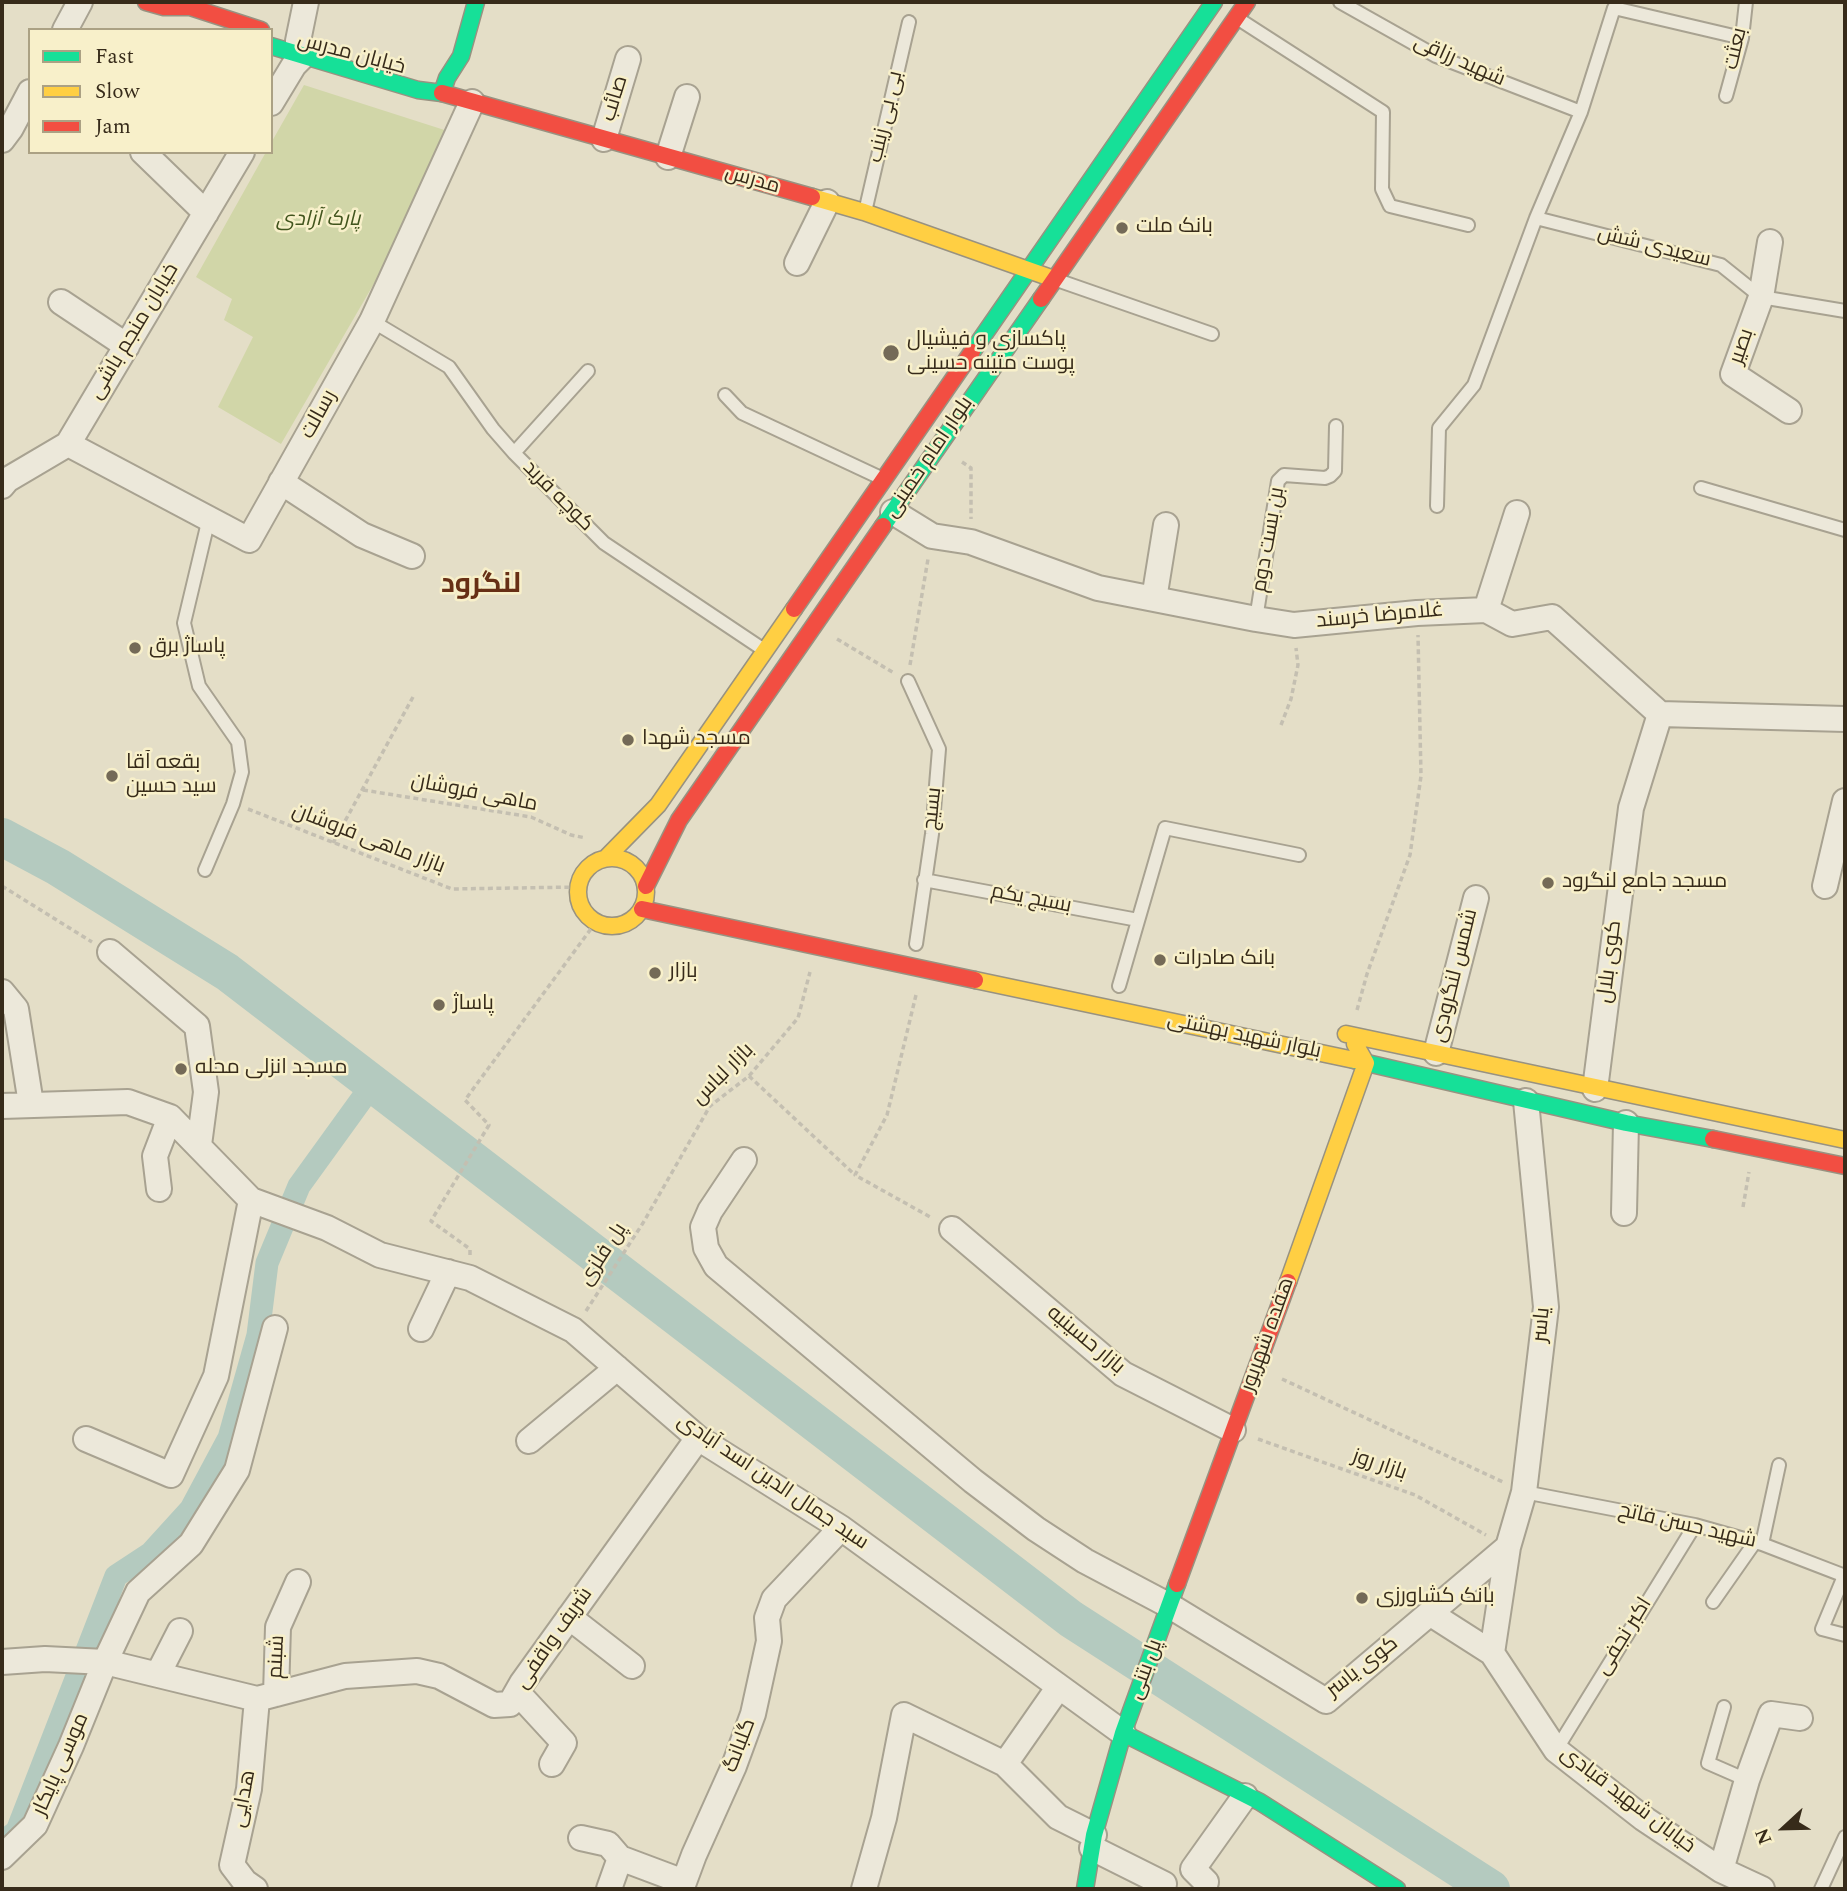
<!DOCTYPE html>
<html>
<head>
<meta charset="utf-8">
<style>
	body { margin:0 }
	#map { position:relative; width:1847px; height:1891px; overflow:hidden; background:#e4dec7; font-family:Spectral,serif }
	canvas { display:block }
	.frame { position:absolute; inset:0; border:4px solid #372b1a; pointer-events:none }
	.legend { position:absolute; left:28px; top:28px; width:245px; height:126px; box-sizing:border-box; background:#f8f0ca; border:2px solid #aba184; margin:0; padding:9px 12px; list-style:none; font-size:21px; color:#372b1a }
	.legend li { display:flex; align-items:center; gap:14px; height:35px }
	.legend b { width:35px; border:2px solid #aba184 }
	.north { position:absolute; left:1749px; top:1793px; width:70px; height:70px; -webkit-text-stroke:5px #f8f0ca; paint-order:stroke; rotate:248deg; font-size:19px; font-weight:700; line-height:28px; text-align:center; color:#372b1a }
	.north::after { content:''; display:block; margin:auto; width:24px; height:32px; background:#372b1a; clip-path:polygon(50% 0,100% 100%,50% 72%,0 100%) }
</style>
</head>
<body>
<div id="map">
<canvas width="1847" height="1891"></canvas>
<div class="frame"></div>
<ul class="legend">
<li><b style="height:9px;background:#16e098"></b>Fast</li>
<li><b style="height:9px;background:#ffcf43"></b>Slow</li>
<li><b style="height:9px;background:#f24e42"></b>Jam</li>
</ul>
<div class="north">N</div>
</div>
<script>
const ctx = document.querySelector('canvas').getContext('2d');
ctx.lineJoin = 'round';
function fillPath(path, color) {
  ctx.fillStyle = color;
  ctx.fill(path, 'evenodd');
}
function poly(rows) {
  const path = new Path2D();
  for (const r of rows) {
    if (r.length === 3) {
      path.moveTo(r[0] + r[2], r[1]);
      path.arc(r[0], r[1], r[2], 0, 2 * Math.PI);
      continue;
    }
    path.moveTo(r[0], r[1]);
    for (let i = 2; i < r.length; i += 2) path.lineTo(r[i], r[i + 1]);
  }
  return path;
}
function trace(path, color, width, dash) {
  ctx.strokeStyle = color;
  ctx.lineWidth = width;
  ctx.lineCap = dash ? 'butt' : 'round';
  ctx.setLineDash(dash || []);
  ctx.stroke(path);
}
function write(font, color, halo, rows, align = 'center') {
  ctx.font = font + ' Spectral,Cairo,serif';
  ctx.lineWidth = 5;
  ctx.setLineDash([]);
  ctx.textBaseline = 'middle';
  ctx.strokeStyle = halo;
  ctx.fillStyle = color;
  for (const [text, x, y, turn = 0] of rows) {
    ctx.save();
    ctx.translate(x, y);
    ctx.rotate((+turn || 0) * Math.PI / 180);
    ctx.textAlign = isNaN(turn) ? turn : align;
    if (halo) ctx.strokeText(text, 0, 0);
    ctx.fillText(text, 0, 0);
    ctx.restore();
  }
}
fillPath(poly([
	[304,85,460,135,281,444,218,407,253,337,224,320,232,299,196,277,266,152,271,152,271,143]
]), '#d1d6a8');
trace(poly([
	[2,1843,17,1831,116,1576,151,1553,191,1509,229,1438,258,1335,267,1263,299,1186,372,1085]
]), '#b4cabf', 23);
trace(poly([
	[2,837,58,867,227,972,1071,1619,1491,1889]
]), '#b4cabf', 38);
const lane = poly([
	[1340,2,1436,56,1581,112],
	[1237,18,1383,112,1382,189,1390,206,1468,225],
	[1726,96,1742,38,1746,2],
	[865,212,909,22],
	[1536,218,1721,265,1761,297,1845,311],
	[1057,280,1212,334],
	[372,321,449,367,493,429,514,453,604,543,764,650],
	[725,395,742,413,883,479],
	[514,453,588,371],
	[1701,488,1845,530],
	[1437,506,1439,428,1474,385,1536,218,1581,112,1614,8,1742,38],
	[1256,619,1278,481,1284,475,1325,478,1330,476,1335,471,1336,426],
	[908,681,939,749,932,834,916,944],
	[205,870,233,804,242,772,238,742,199,686,184,623,209,518],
	[924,880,1138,920],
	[1119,986,1165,828,1299,855],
	[1524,1492,1695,1525,1762,1544,1845,1576],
	[1762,1544,1779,1465],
	[1844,1576,1822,1629,1845,1635],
	[1713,1602,1755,1542],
	[1724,1707,1708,1763,1747,1780],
	[1556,1750,1695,1525],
	[1821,1889,1845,1837]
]);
const street = poly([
	[65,30,80,2],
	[298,41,306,2],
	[271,103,294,65,303,56],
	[604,139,628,59],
	[2,140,11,128,30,92],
	[143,152,206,213],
	[668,157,687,97],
	[1770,242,1761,297,1733,374,1789,411],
	[797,263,827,202],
	[61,302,127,346],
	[68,444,249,540,372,321,472,102],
	[281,482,362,535,412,556],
	[2,486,7,480,68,444,242,152],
	[893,512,932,536,971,542,1098,588,1256,619,1294,625,1417,613,1486,610,1512,624,1552,617,1660,714,1845,719],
	[1154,599,1166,525],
	[1486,610,1517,513],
	[1825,886,1845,801],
	[110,952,197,1026,206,1092,199,1145],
	[2,992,16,1009,31,1104],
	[1436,1053,1476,898],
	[1595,1089,1631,808,1660,714],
	[2,1106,128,1102,170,1117,251,1200,327,1228,380,1255,470,1278,573,1330,698,1438,841,1528,1123,1733],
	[744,1160,710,1211,703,1227,706,1248,716,1266,973,1481,1036,1529,1085,1561,1170,1606,1326,1701,1508,1547],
	[159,1189,155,1156,170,1117],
	[1624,1213,1626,1123],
	[952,1229,1123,1374,1233,1430],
	[421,1329,448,1272],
	[86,1439,171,1475,216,1376,251,1200],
	[529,1441,617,1368],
	[1431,1614,1492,1653,1556,1750,1643,1818,1721,1870,1762,1889],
	[569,1617,632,1666],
	[1492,1653,1508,1547,1524,1492,1546,1307,1526,1101],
	[2,1662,45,1659,105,1662,257,1699,345,1676,417,1671,439,1676,494,1705,510,1704,522,1683,698,1438],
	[158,1674,180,1631],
	[517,1692,564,1743,552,1764],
	[276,1694,278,1627,298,1582],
	[1005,1764,1058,1688],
	[581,1838,608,1844,620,1858],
	[1092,1848,1164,1884],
	[2,1857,35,1825,71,1746,105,1662,138,1592,191,1544,237,1470,275,1328],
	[1721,1870,1747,1780,1771,1714,1800,1718],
	[1206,1882,1193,1869,1245,1796],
	[255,1889,245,1882,232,1865,249,1789,257,1699],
	[609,1889,620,1858,684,1882,694,1855,734,1766,753,1714,769,1641,767,1618,774,1599,841,1528],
	[864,1889,884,1818,904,1715,1005,1764,1058,1817,1094,1835]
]);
const fast = poly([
	[271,46,418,90,442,93,447,78,461,56,476,2],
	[972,352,1214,2],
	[883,526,1041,299],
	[1354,1060,1626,1123,1713,1139],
	[1123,1733,1260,1802,1397,1889],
	[1085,1889,1094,1835,1123,1733,1177,1584]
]);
const slow = poly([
	[812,197,864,212,1051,278],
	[612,892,34],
	[606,858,658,805,794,609],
	[975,980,1354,1060],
	[1346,1034,1845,1140],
	[1288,1282,1366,1063,1355,1044]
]);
const jam = poly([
	[146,2,164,7,190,7,261,30],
	[442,93,812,197],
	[1041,299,1247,2],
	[794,609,972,352],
	[646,886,679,820,883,526],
	[642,909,975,980],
	[1713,1139,1845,1166],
	[1177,1584,1288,1282]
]);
trace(lane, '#a8a291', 16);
trace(street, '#a8a291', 28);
trace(fast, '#989281', 19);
trace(slow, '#989281', 19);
trace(jam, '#989281', 19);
trace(poly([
	[962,462,971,468,971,519],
	[837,639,894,673],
	[910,665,928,559],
	[1281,725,1291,699,1298,665,1296,648],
	[363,790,531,817,571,835,586,838],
	[248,809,452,889,578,887],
	[333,843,413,697],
	[2,886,92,942],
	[916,995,887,1115,855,1175,932,1218],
	[1357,1010,1367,974,1410,855,1421,776,1418,635],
	[749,1076,855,1175],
	[1743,1207,1749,1172],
	[470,1255,470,1249,431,1221,489,1125,465,1100,596,922],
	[586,1311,643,1223,710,1106,749,1076,798,1018,810,972],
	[1282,1379,1503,1482],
	[1258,1439,1415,1495,1486,1535]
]), '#c4bfb1', 3.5, [5, 3.5]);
trace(lane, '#ece8da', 12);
trace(street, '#ece8da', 24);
trace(fast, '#16e098', 16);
trace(slow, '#ffcf43', 16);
trace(jam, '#f24e42', 16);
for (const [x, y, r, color] of [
	[1122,228,7,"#746a57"],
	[891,353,9,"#746a57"],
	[135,648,7,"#746a57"],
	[628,740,7,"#746a57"],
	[112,776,7,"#746a57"],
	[1548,883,7,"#746a57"],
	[1160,960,7,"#746a57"],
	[655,973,7,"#746a57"],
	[439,1005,7,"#746a57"],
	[181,1069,7,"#746a57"],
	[1362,1598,7,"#746a57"]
]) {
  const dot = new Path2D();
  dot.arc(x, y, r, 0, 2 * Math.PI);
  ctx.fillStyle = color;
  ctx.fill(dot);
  trace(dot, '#f8f0ca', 2.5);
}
write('21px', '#372b1a', '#f8f0ca', [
	["بعثت",1737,49,-77],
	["خیابان مدرس",351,55,15],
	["شهید رزاقی",1459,62,24],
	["صائب",616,99,-73],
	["بی بی زینب",887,117,-77],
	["مدرس",752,181,16],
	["سعیدی شش",1654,248,14],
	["خیابان منجم باشی",135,332,-59],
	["بصیر",1743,347,-71],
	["رسالت",320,415,-61],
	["بلوار امام خمینی",930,458,-56],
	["کوچه فرید",557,497,45],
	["بن بست دوم",1270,540,-80],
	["غلامرضا خرسند",1380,617,-5],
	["ماهی فروشان",474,794,11],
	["بسیج",934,809,-84],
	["بازار ماهی فروشان",368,840,21],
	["بسیج یکم",1031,900,11],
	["کوی بلال",1611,962,-83],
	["شمس لنگرودی",1456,976,-76],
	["بلوار شهید بهشتی",1244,1037,12],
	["بازار لباس",724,1075,-45],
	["پل فلزی",604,1255,-57],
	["یاسر",1543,1325,-85],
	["هفده شهریور",1269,1335,-70],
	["بازار حسینیه",1085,1341,40],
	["بازار روز",1379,1466,19],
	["سید جمال الدین اسد آبادی",772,1483,34],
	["شهید حسن فاتح",1687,1527,13],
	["اکبر نجفی",1625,1637,-58],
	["شریف واقفی",555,1639,-55],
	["شبنم",278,1657,-87],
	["کوی یاسر",1363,1668,-38],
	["پل بتنی",1147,1670,-70],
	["گلبانگ",741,1746,-69],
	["موسی پایکار",62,1765,-66],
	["هدایی",245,1799,-79],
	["خیابان شهید قبادی",1627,1801,37]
]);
write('italic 21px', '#42551e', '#f8f0ca', [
	["پارک آزادی",318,221]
]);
write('21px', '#372b1a', '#f8f0ca', [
	["بانک ملت",1136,228],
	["پاکسازی و فیشیال",907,341],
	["پوست متینه حسینی",907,365],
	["پاساژ برق",149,648],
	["مسجد شهدا",642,740],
	["بقعه آقا",126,764],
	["سید حسین",126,788],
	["مسجد جامع لنگرود",1562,883],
	["بانک صادرات",1174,960],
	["بازار",669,973],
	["پاساژ",453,1005],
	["مسجد انزلی محله",195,1069],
	["بانک کشاورزی",1376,1598]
], 'left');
write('bold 28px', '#672f15', '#f8f0ca', [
	["لنگرود",481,587]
]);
</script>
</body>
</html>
